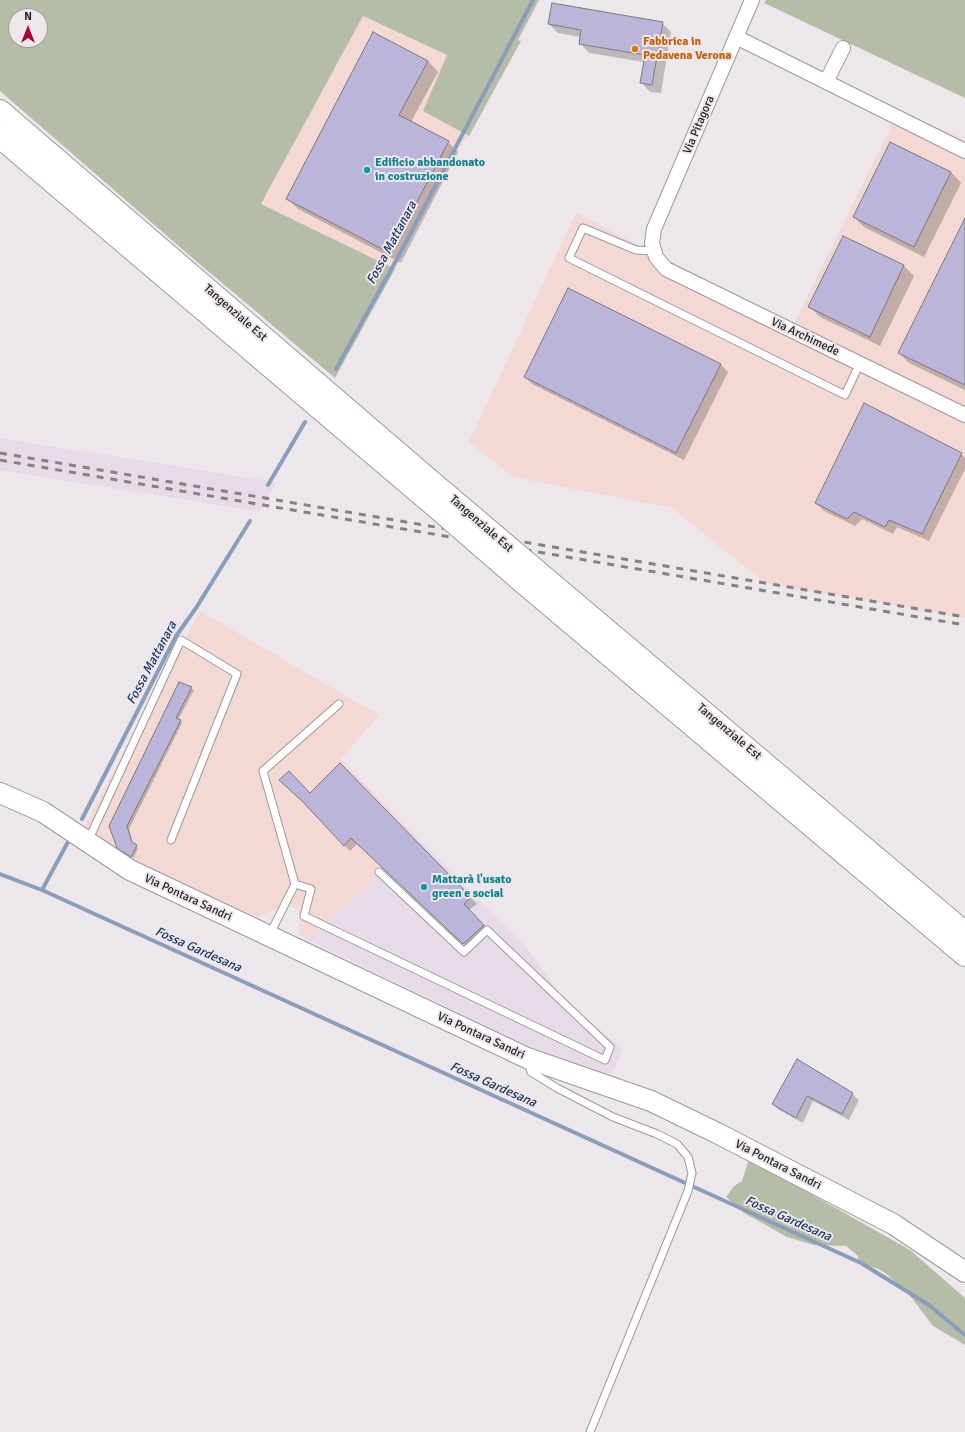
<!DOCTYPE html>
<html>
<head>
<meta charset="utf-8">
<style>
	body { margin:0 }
	#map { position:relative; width:965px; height:1432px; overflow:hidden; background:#ede7ec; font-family:Signika,sans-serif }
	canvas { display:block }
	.north { position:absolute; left:8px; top:8px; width:40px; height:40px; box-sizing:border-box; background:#ede7ec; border:1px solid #9e999d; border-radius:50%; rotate:0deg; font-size:11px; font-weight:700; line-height:16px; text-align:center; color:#272527 }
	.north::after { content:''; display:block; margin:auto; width:14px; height:18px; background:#a30635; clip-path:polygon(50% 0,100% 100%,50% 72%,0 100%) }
</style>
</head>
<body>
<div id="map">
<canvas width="965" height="1432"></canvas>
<div class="north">N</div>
</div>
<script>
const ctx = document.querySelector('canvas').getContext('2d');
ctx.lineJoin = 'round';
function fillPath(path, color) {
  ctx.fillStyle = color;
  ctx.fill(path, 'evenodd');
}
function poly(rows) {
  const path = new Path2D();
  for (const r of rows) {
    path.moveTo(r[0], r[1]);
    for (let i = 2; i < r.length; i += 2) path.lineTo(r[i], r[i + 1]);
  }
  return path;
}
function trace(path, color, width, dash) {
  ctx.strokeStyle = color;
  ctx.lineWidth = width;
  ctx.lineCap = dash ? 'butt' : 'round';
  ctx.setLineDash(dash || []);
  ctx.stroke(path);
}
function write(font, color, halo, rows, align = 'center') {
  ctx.font = font + ' Signika,sans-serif';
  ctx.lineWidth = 4;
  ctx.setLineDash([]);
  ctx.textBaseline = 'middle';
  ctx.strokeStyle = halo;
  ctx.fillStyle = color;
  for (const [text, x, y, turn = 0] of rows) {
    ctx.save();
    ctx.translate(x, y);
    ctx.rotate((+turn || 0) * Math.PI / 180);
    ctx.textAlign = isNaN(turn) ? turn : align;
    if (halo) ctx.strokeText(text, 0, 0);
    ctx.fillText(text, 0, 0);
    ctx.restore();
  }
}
fillPath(poly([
	[0,438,277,482,260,512,0,470],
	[418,839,526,946,565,1002,623,1049,611,1077,598,1073,528,1046,308,940]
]), '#e7dbe7');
fillPath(poly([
	[363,16,447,55,423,111,467,135,395,269,261,204],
	[899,110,965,140,965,617,765,583,672,508,513,477,469,442,576,213,794,324],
	[200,611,379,715,341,759,418,839,308,940,299,934,299,911,282,902,278,908,257,917,127,859,83,829]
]), '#f3d8d3');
fillPath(poly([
	[0,0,539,0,518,40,521,41,469,136,423,111,447,55,363,16,269,189,261,204,395,269,335,378,189,255,0,91],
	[16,16,40,16,40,40,16,40],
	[766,0,965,0,965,98,764,3],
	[749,1159,910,1250,965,1298,965,1345,933,1326,911,1297,889,1276,879,1269,859,1263,858,1256,846,1246,814,1245,787,1237,744,1213,726,1197,734,1186,742,1181]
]), '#b6bda6');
fillPath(poly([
	[662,23,671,32,661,93,650,92,641,82,644,62,589,53,580,43,581,37,558,33,549,24],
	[373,33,428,61,438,72,411,122,448,142,458,152,401,263,298,209,288,199],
	[951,172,961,183,924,257,864,227,854,217],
	[965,220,965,390,909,363,899,353],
	[844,237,904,266,914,276,880,346,820,317,810,307],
	[721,365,728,372,684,460,532,384,525,377],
	[961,454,965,458,965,469,929,541,897,527,893,534,862,519,855,526,824,511,816,503],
	[180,684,194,690,178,720,182,723,129,829,133,844,138,848,134,858,118,847],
	[340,765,477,904,469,910,490,931,470,950,358,843,350,851,344,845,310,794],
	[797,1060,852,1094,859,1100,849,1120,813,1101,803,1123,779,1110,773,1104]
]), '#0003');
trace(poly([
	[336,369,398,257,533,0],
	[268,485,305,422],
	[82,819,176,636,196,608,250,521],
	[0,874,42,890,861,1263,929,1305,965,1335],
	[42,890,69,840]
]), '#899ebb', 4);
const building = poly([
	[552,3,663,22,652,85,640,83,645,55,579,44,581,30,548,24,552,3],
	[373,32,428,61,399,115,449,141,390,253,286,199,373,32],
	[890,142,951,172,914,247,853,217,890,142],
	[965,218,965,385,898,353,965,218],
	[843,236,904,265,870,337,808,307,843,236],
	[568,288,721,364,676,453,524,377,568,288],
	[864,403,962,453,922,534,889,520,885,527,854,512,847,519,815,503,864,403],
	[179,682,192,687,176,718,181,720,127,826,132,842,137,845,131,857,117,848,109,826,179,682],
	[340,763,471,897,464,904,484,925,463,944,351,838,344,846,302,801,279,780,289,771,310,793,340,763],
	[797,1059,853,1093,842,1114,807,1096,796,1118,772,1104,797,1059]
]);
fillPath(building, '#bbb6d9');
trace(building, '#7a7980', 1);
const lane = poly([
	[653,251,636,250,583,228,569,258,845,395,860,363],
	[88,841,181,640,237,674,171,840],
	[295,884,311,889,304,916,605,1060,610,1047,487,930,464,952,379,872],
	[269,936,295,884,263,771,339,704],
	[528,1062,531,1072,557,1088,613,1117,657,1134,677,1144,688,1157,692,1173,688,1191,590,1432]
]);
const street = poly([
	[752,0,654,229,652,243,656,257,666,269,965,415],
	[736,37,965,151],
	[826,82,843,48]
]);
const secondary = poly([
	[0,793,43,812,130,870,527,1058,651,1101,717,1133,893,1224,965,1272]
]);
const highway = poly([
	[0,111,441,490],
	[0,137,428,500],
	[527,563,965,933],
	[518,578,965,955]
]);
trace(lane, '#9d989d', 9);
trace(street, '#9d989d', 16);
trace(secondary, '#9d989d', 22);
trace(highway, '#9d989d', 24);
trace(lane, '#fff', 7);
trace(street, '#fff', 14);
trace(secondary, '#fff', 20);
trace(highway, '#fff', 22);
trace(poly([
	[0,453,965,617],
	[0,460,965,625]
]), '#848084', 3, [7, 7]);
const highwayBridge = poly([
	[441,490,527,563],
	[428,500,518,578]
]);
trace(highwayBridge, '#9d989d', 24, []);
trace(highwayBridge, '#fff', 22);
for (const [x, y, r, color] of [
	[635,49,4,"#e8710a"],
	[367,170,4,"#0f9aa8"],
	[424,887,4,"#0f9aa8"]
]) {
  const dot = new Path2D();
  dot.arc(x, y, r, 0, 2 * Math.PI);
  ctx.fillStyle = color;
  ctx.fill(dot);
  trace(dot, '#ede7ec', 1.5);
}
write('bold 12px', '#c56008', '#ede7ec', [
	["Fabbrica in",643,42],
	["Pedavena Verona",643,56]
], 'left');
write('12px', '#272527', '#ede7ec', [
	["Via Pitagora",699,125,-67],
	["Tangenziale Est",235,313,41],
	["Via Archimede",805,337,25],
	["Tangenziale Est",481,524,41],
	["Tangenziale Est",729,732,40],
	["Via Pontara Sandri",188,898,25],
	["Via Pontara Sandri",481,1036,25],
	["Via Pontara Sandri",778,1165,27]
]);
write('bold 12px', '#0d838f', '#ede7ec', [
	["Edificio abbandonato",375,163],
	["in costruzione",375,177],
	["Mattarà l'usato",432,880],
	["green e social",432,894]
], 'left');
write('italic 13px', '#1c3a62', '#ede7ec', [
	["Fossa Mattanara",392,243,-62],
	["Fossa Mattanara",152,663,-62],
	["Fossa Gardesana",198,950,24],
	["Fossa Gardesana",493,1085,24],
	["Fossa Gardesana",788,1219,24]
]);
</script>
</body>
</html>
